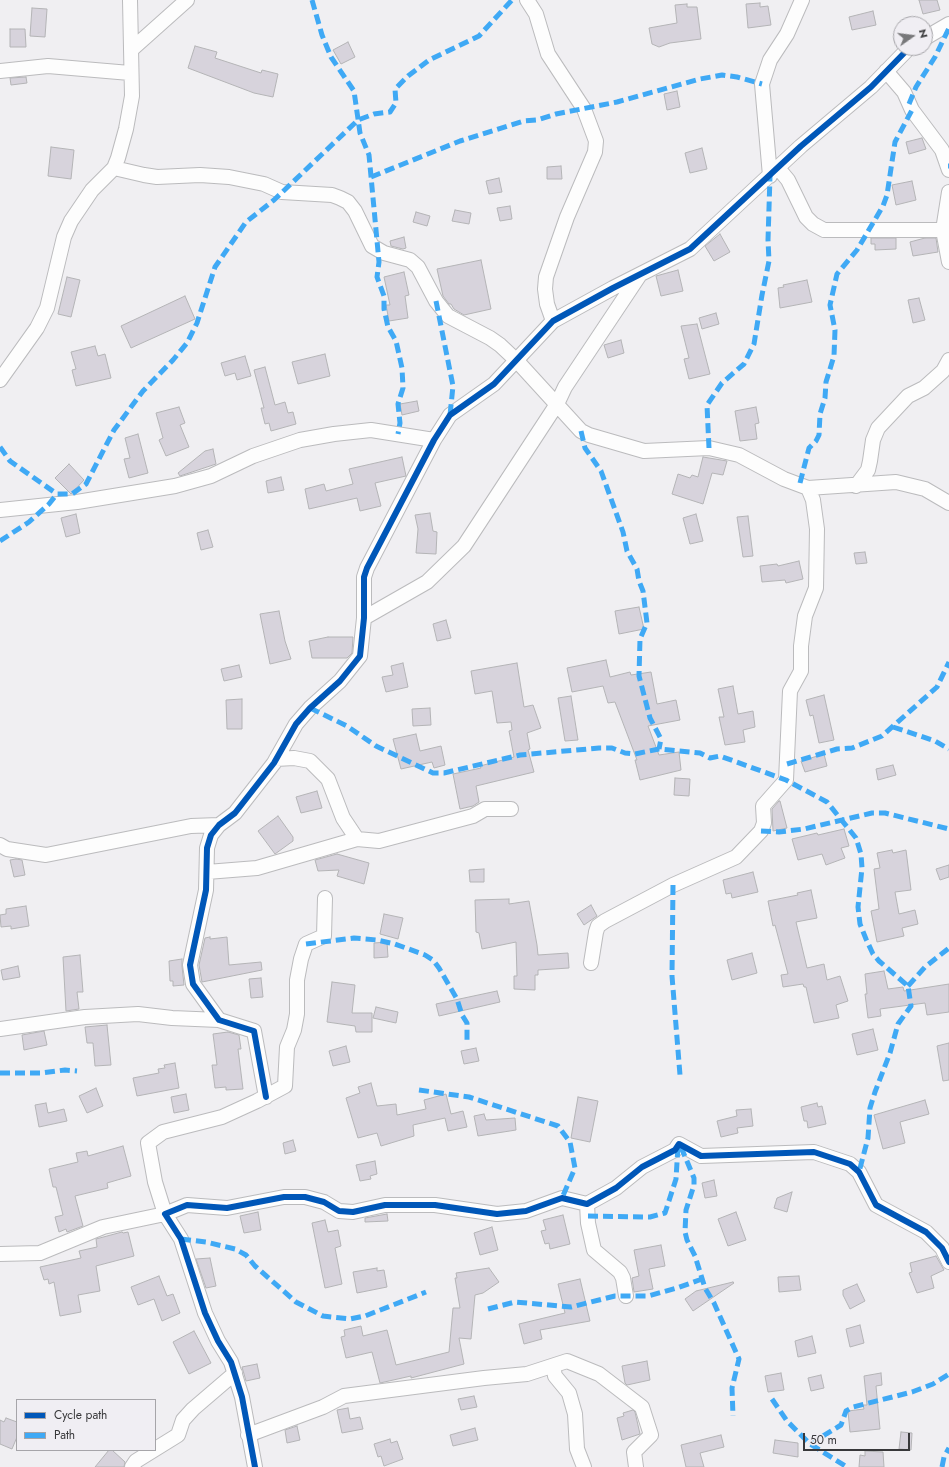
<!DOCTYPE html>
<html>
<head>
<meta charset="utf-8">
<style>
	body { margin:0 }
	#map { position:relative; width:949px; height:1467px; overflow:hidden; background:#f0eff2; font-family:Jost,sans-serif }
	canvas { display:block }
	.legend { position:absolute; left:16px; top:1399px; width:140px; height:52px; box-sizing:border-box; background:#f0eef3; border:1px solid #a6a5a9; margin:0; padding:5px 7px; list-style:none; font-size:12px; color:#38383a }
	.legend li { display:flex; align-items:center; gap:8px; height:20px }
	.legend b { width:20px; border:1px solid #a6a5a9 }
	.north { position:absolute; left:893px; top:16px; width:40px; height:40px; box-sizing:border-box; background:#f0eef3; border:1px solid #a6a5a9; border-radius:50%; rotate:76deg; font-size:11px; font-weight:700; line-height:16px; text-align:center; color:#38383a }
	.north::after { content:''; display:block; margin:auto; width:14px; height:18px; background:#78787a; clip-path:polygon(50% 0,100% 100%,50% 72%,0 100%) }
	.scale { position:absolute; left:803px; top:1433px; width:107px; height:18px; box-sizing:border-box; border:2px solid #38383a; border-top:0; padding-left:5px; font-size:12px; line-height:14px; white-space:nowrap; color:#38383a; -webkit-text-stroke:3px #f0eef3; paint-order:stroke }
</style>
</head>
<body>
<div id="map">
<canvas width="949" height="1467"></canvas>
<ul class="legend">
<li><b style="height:5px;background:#0057b8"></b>Cycle path</li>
<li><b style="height:5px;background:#3fa9f5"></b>Path</li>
</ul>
<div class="north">N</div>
<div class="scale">50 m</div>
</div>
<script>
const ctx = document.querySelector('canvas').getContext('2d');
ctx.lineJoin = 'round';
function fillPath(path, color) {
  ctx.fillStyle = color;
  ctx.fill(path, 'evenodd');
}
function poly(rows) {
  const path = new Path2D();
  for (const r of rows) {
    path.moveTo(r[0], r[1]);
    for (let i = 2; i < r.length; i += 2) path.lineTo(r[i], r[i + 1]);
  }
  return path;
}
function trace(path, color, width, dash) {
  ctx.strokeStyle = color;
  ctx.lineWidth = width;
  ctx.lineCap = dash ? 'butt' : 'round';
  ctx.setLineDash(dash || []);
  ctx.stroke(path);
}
const building = poly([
	[919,0,937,0,940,10,923,14,919,0],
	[760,3,760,7,768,6,771,25,748,28,746,4,760,3],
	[687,4,687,7,697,7,701,39,670,43,659,47,652,44,649,28,677,23,675,5,687,4],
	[32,8,47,9,45,37,30,36,32,8],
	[873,11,876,25,852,30,849,17,873,11],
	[10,29,25,29,26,47,10,47,10,29],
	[348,42,355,57,341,64,333,50,348,42],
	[195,46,217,52,215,58,261,73,262,70,278,74,273,97,254,93,188,68,195,46],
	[26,77,27,83,11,85,10,78,26,77],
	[677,91,680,107,667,110,664,94,677,91],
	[922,138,926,149,909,154,906,142,922,138],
	[51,147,74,150,71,179,48,176,51,147],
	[702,148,707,169,690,173,685,153,702,148],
	[561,166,562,179,547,179,547,167,561,166],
	[499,178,502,192,489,194,486,181,499,178],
	[912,181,916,200,896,205,892,185,912,181],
	[510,206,512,219,500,221,497,208,510,206],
	[455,210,471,213,469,224,452,221,455,210],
	[416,212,430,216,427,226,413,222,416,212],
	[720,234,730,252,714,261,705,246,720,234],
	[404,237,406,248,403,249,391,246,390,241,404,237],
	[871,238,896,238,896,249,875,250,875,244,871,244,871,238],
	[925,238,936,238,938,252,913,256,910,242,925,238],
	[481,260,491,309,464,315,454,309,451,304,449,304,443,296,437,269,481,260],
	[678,270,683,291,661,296,656,276,678,270],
	[404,272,409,295,405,296,408,318,389,321,386,305,390,305,384,277,404,272],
	[67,277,80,280,71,317,58,314,67,277],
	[807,280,812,302,780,308,778,288,784,287,783,285,807,280],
	[185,296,195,319,131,348,121,326,185,296],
	[919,298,925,320,913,323,908,300,919,298],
	[716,313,719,324,702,329,699,318,716,313],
	[697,324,710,374,689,379,684,359,689,358,681,326,697,324],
	[621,340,624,353,608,358,604,345,621,340],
	[95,346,98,356,105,354,111,378,76,386,72,370,76,369,71,352,95,346],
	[325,354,330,376,298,384,292,362,325,354],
	[245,356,251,376,237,380,235,373,225,376,221,363,245,356],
	[265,367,275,405,285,402,288,413,293,412,296,424,271,431,269,423,265,424,261,408,264,408,254,370,265,367],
	[417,401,419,411,402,415,400,404,417,401],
	[179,407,185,423,180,425,189,447,166,456,159,440,163,438,156,413,179,407],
	[756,407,759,423,755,424,757,439,740,441,735,411,756,407],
	[138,434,148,473,129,478,124,459,130,458,125,438,138,434],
	[213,449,216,464,180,476,178,473,205,451,213,449],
	[402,457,406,476,375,483,381,506,360,511,357,498,309,509,305,489,324,484,326,491,353,484,349,469,402,457],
	[703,457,727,461,723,475,712,473,703,504,672,494,678,474,690,478,692,475,698,477,703,457],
	[69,464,84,480,71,494,55,478,69,464],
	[281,477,284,490,268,493,266,481,281,477],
	[430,513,433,531,437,532,436,554,416,553,418,529,415,515,430,513],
	[76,514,80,533,66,537,61,518,76,514],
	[696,514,703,541,690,544,683,518,696,514],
	[748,516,753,556,743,557,737,517,748,516],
	[208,530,213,547,201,550,197,533,208,530],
	[865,552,867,563,856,564,854,553,865,552],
	[799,561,803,579,786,583,785,580,762,582,760,566,777,564,778,566,799,561],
	[639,607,644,629,619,634,615,611,639,607],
	[279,611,285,641,291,659,270,664,260,614,279,611],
	[446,620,451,638,437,641,433,624,446,620],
	[328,637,353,637,352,653,347,658,312,658,309,641,328,637],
	[606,660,610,677,630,672,631,675,651,672,657,704,676,700,680,720,648,726,659,755,679,752,681,770,640,780,635,760,637,760,615,702,608,703,603,686,572,692,567,668,606,660],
	[403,663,408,687,386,692,382,677,393,675,391,666,403,663],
	[517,663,524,707,533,705,541,728,527,733,530,749,528,750,534,772,476,786,479,802,473,806,460,809,453,774,481,768,480,766,514,757,509,731,512,730,511,722,497,723,492,691,475,694,471,671,517,663],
	[239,665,242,677,224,681,221,669,239,665],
	[733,686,738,714,753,711,755,727,743,730,745,742,725,745,719,717,724,717,718,689,733,686],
	[824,695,834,740,819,743,813,715,810,716,806,700,824,695],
	[571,696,578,740,565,741,558,698,571,696],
	[242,699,242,729,227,729,226,700,242,699],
	[430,708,431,725,413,726,412,709,430,708],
	[416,734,420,751,441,746,445,765,434,768,432,762,401,769,393,739,416,734],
	[824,754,827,766,805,772,801,761,824,754],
	[893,765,896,775,878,780,876,769,893,765],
	[675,778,690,779,689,796,674,795,675,778],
	[317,791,322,808,301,813,296,797,317,791],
	[779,801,780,801,787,828,773,831,772,809,779,801],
	[278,816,293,837,293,841,275,854,258,831,278,816],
	[844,829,849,846,841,848,845,858,826,865,822,854,798,860,792,839,817,833,818,835,844,829],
	[892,850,893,853,906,850,911,890,895,892,899,914,915,910,918,924,902,928,904,936,877,942,871,911,879,909,874,869,880,868,877,853,892,850],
	[337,854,369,863,364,884,337,876,339,870,318,871,315,860,337,854],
	[16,859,22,860,25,875,14,877,10,860,16,859],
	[949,865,949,877,940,880,936,869,949,865],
	[484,869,484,882,470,882,469,870,484,869],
	[753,872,758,892,732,898,731,893,726,894,723,880,753,872],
	[811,890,817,918,796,922,807,968,824,964,827,980,840,976,848,1001,836,1005,839,1018,814,1023,806,987,804,987,803,984,783,987,781,975,788,974,775,925,773,926,768,901,798,895,797,893,811,890],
	[509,899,509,904,529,901,537,945,538,955,568,953,569,968,538,970,538,975,535,975,535,990,514,989,514,976,517,976,516,942,482,949,479,933,476,932,475,900,509,899],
	[591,905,597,916,584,925,577,914,591,905],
	[26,906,29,926,11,929,11,926,1,927,0,915,6,914,6,909,26,906],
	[384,914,403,918,398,939,380,934,384,914],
	[210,937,210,939,227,937,229,965,261,962,262,970,202,982,199,965,205,938,210,937],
	[387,942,388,957,374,958,374,943,387,942],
	[752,953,757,973,732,980,727,960,752,953],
	[80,955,83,992,77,992,79,1009,66,1011,63,957,80,955],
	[182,959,182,966,184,985,173,986,173,981,170,981,169,961,182,959],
	[18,966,20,977,3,980,1,970,18,966],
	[884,971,888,989,903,987,904,991,949,984,949,1012,927,1015,925,1003,880,1009,881,1016,868,1018,865,994,867,994,865,974,884,971],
	[261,978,263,997,251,998,249,979,261,978],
	[332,982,355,985,352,1013,372,1013,372,1032,356,1032,355,1026,327,1022,332,982],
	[497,991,500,1002,439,1016,436,1004,497,991],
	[376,1007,398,1012,396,1023,373,1018,376,1007],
	[107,1025,111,1065,95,1066,93,1043,87,1043,85,1027,107,1025],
	[873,1029,878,1050,857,1055,852,1034,873,1029],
	[44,1031,47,1045,24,1050,22,1035,44,1031],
	[228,1032,239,1035,241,1049,238,1049,243,1089,226,1090,226,1087,215,1088,212,1065,217,1065,213,1034,228,1032],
	[949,1043,949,1080,943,1081,937,1046,949,1043],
	[346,1046,350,1062,333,1066,329,1051,346,1046],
	[476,1048,479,1061,464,1064,461,1051,476,1048],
	[175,1063,179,1088,137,1096,133,1078,159,1073,158,1069,165,1068,164,1065,175,1063],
	[371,1083,377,1106,396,1104,397,1115,426,1109,424,1100,446,1094,451,1114,463,1111,467,1127,448,1131,445,1118,413,1125,414,1136,381,1146,377,1133,358,1138,346,1098,360,1093,358,1087,371,1083],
	[96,1088,103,1106,87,1113,79,1096,96,1088],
	[186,1094,189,1110,174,1113,171,1097,186,1094],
	[578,1097,598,1101,590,1142,571,1138,578,1097],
	[925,1100,929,1114,900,1122,905,1143,883,1149,874,1115,925,1100],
	[46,1103,48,1113,64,1109,67,1121,39,1127,35,1105,46,1103],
	[817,1103,818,1107,822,1106,826,1124,808,1128,807,1121,804,1121,801,1107,817,1103],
	[751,1109,753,1126,737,1128,738,1133,721,1137,717,1121,737,1116,736,1110,751,1109],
	[484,1114,486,1120,515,1118,516,1130,478,1136,474,1116,484,1114],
	[293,1140,296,1151,285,1154,283,1143,293,1140],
	[123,1146,131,1176,107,1183,108,1188,75,1196,83,1226,67,1232,66,1229,59,1232,55,1217,63,1215,56,1187,53,1187,49,1169,78,1162,76,1153,87,1151,88,1156,123,1146],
	[375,1161,377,1174,370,1176,371,1179,360,1181,356,1165,375,1161],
	[714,1180,717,1196,705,1198,702,1183,714,1180],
	[792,1192,787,1212,774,1208,777,1198,792,1192],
	[258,1212,261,1230,244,1233,240,1216,258,1212],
	[736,1212,746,1240,728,1246,718,1219,736,1212],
	[387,1214,388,1221,365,1222,365,1218,387,1214],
	[563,1215,570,1244,550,1249,549,1243,545,1244,541,1231,546,1230,543,1220,563,1215],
	[325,1220,328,1232,338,1230,341,1246,335,1248,342,1284,325,1288,312,1223,325,1220],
	[492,1227,498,1250,480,1255,474,1233,492,1227],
	[122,1232,123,1233,128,1232,134,1256,96,1266,100,1291,78,1295,81,1312,60,1316,54,1282,49,1284,48,1279,44,1280,40,1267,81,1258,79,1251,97,1247,96,1239,122,1232],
	[661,1245,665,1266,649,1269,653,1289,634,1292,632,1278,639,1276,634,1250,661,1245],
	[936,1256,944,1270,931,1276,934,1288,917,1293,909,1273,912,1272,910,1263,936,1256],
	[210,1258,216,1286,206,1288,196,1259,210,1258],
	[377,1268,377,1271,384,1270,387,1287,357,1293,353,1272,377,1268],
	[489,1268,499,1282,483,1293,475,1295,471,1339,459,1338,464,1364,411,1378,411,1376,380,1383,372,1352,346,1358,341,1337,345,1336,344,1330,361,1326,363,1336,387,1330,396,1365,449,1352,453,1308,460,1308,455,1278,457,1278,456,1273,489,1268],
	[159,1276,167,1296,173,1294,180,1313,162,1321,154,1299,138,1305,131,1287,159,1276],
	[799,1276,801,1290,779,1292,778,1277,799,1276],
	[580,1279,590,1321,540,1330,542,1339,524,1344,519,1324,565,1313,558,1284,580,1279],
	[733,1282,734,1283,693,1311,685,1299,696,1291,733,1282],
	[857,1284,865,1301,850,1309,843,1295,843,1290,857,1284],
	[860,1325,864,1343,850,1347,846,1329,860,1325],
	[194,1331,211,1363,189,1374,173,1342,194,1331],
	[812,1336,816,1353,798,1357,795,1341,812,1336],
	[647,1361,650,1380,627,1385,625,1383,622,1366,647,1361],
	[257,1364,260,1378,246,1381,242,1367,257,1364],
	[781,1373,784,1390,768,1392,765,1376,781,1373],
	[881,1373,882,1385,876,1386,880,1429,850,1432,848,1411,864,1409,863,1405,867,1405,864,1376,881,1373],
	[821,1375,824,1388,811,1391,808,1378,821,1375],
	[474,1396,477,1407,461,1410,458,1399,474,1396],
	[348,1408,350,1419,360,1417,363,1429,342,1433,337,1410,348,1408],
	[633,1410,635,1412,640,1434,622,1440,617,1418,624,1416,623,1413,633,1410],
	[6,1418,17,1422,17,1437,12,1449,0,1444,0,1420,4,1422,6,1418],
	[297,1426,300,1440,287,1443,285,1430,297,1426],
	[475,1428,478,1440,453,1446,450,1435,475,1428],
	[901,1432,912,1433,911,1450,899,1449,901,1432],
	[721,1435,724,1447,700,1453,704,1467,686,1467,681,1445,721,1435],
	[390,1439,391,1443,397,1441,403,1459,384,1466,381,1456,378,1457,374,1444,390,1439],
	[775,1440,798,1443,798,1457,773,1453,775,1440],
	[109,1450,112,1450,125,1462,124,1467,95,1467,109,1450],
	[865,1451,883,1452,884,1467,859,1467,860,1455,865,1456,865,1451]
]);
fillPath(building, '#d7d3dc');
trace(building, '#b4b4b6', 1);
const street = poly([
	[527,0,536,14,548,54,584,109,596,141,595,152,567,217,546,277,545,289,547,304,553,321],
	[925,38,949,24],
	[131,50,187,0],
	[0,71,48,66,130,73],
	[886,71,904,92,912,110,942,150,949,170],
	[114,168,144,175,157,177,200,175,229,177,264,184,282,192,332,195,340,198,348,202,355,211,372,246,384,253,410,260,418,267,436,301,448,316,490,338,500,345,517,361,581,431,589,435,644,451,709,448,739,455,784,479,808,488,896,482,925,489,949,503],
	[778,168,788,180,806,217,813,224,824,230,943,230],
	[770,176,762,84,770,60,787,34,802,0],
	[949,192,943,230,949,262],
	[0,380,37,328,47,308,64,237,71,221,92,190,114,168,118,158,126,129,132,96,130,0],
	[856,486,868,470,870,461,873,440,878,428,908,396,924,388,943,371,949,360],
	[0,510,77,502,175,486,211,476,253,456,300,440,334,434,371,430,434,440],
	[364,618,427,582,464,546,557,404,565,387,639,276],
	[276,759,294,758,310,761,328,779,343,818,357,839],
	[0,845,7,849,46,855,191,826,219,825],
	[207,872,257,868,357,839,379,841,473,816,485,809,511,809],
	[591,963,596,932,598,926,605,921,673,885,736,857,761,831,764,823,763,806,786,780,790,691,801,671,801,646,805,616,816,588,817,529,813,500,808,488],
	[0,1029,85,1017,138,1014,172,1018,219,1020],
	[266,1097,254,1031,219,1020,193,984,190,965,206,890,207,848,211,835,219,825,235,813,274,763,296,724,310,708,340,681,360,656,364,618,364,577,367,568,434,440,450,415,494,384,553,321,613,288,690,249,801,146,871,87,909,48],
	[587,1204,588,1223,594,1250,620,1272,623,1278,626,1296],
	[0,1254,40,1253,103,1227,165,1214,155,1182,148,1143,163,1132,222,1117,257,1101,285,1086,287,1047,294,1030,297,1014,297,980,301,959,306,944,324,936,325,898],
	[553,1366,555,1376,569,1393,575,1414,577,1449,584,1467],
	[248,1435,323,1407,344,1396,484,1378,527,1374,567,1361,599,1374,642,1407,651,1435,634,1452,636,1467],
	[132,1467,136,1461,178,1435,183,1420,193,1409,235,1373],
	[255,1467,242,1397,231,1362,218,1341,205,1313,181,1239,165,1214,187,1205,227,1208,284,1197,305,1197,324,1202,339,1211,353,1212,385,1205,435,1205,497,1214,526,1211,562,1198,587,1204,616,1188,642,1167,675,1150,679,1144,701,1156,814,1152,850,1164,859,1172,876,1205,926,1232,942,1248,949,1262]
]);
trace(street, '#bbbbbd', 16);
trace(street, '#fdfdfd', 14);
trace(poly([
	[312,0,322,35,331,57,354,91,360,133,369,155,379,262,377,277,384,296,384,309,388,327,396,341,402,368,403,388,398,404,400,423,398,434],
	[909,104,916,87,935,57,949,28],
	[948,166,949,166],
	[371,177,460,141,524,121,537,120,556,114,617,102,700,79,722,75,737,77,762,84],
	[436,301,453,386,450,415],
	[581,431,585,448,601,471,623,532,627,551,637,569,639,581,643,591,647,623,640,639,639,676,650,718,661,739,659,749],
	[0,447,10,461,57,494],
	[709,448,707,405,722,383,744,364,754,344,762,295,769,261,768,240,770,176],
	[800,483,809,448,816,441,819,435,820,414,825,398,826,382,834,356,835,330,830,305,837,274,857,250,883,206,887,195,895,142,912,110],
	[0,541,29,522,49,504,57,494,72,494,86,484,114,430,143,391,173,360,187,343,197,323,215,267,246,222,274,200,358,120,374,114,390,112,396,103,395,89,408,76,429,60,479,36,512,0],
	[310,708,347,726,376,746,433,773,444,773,520,755,599,748,612,748,625,753,635,754,659,749,700,753,710,758,720,756,786,780,827,802,856,838,861,854,862,868,858,907,860,924,866,939,873,954,879,961,908,986,911,1006,898,1024,890,1053,875,1092,870,1108,868,1138,859,1172],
	[893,727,935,741,949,749],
	[787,764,837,749,852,748,882,736,937,687,949,662],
	[761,831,779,832,804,829,872,813,885,813,949,829],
	[673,885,672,976,680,1075],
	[306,944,354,938,377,940,395,944,425,955,433,960,439,968,457,999,462,1015,467,1023,467,1043],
	[908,986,925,967,949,948],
	[0,1073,40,1073,65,1070,77,1071],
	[419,1090,469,1097,558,1126,570,1142,575,1168,562,1198],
	[681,1147,694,1178,694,1185,686,1210,685,1232,687,1240,695,1256,705,1288,714,1303,739,1359,732,1388,733,1416],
	[588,1216,650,1217,665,1213,676,1179,678,1146],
	[181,1239,206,1242,235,1249,246,1255,255,1266,296,1302,323,1316,350,1319,365,1316,426,1292],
	[488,1309,515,1302,571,1307,615,1296,648,1296,677,1288,702,1279],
	[772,1399,787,1421,810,1444,847,1467],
	[810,1444,841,1425,846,1411,853,1407,912,1392,933,1384,949,1374],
	[942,1467,944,1457,949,1448]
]), '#3fa9f5', 5, [10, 5]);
trace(poly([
	[266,1097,254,1031,219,1020,193,984,190,965,206,890,207,848,211,835,219,825,235,813,274,763,296,724,310,708,340,681,360,656,364,618,364,577,367,568,434,440,450,415,494,384,553,321,613,288,690,249,801,146,871,87,909,48],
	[255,1467,242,1397,231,1362,218,1341,205,1313,181,1239,165,1214,187,1205,227,1208,284,1197,305,1197,324,1202,339,1211,353,1212,385,1205,435,1205,497,1214,526,1211,562,1198,587,1204,616,1188,642,1167,675,1150,679,1144,701,1156,814,1152,850,1164,859,1172,876,1205,926,1232,942,1248,949,1262]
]), '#0057b8', 6);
</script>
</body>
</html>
